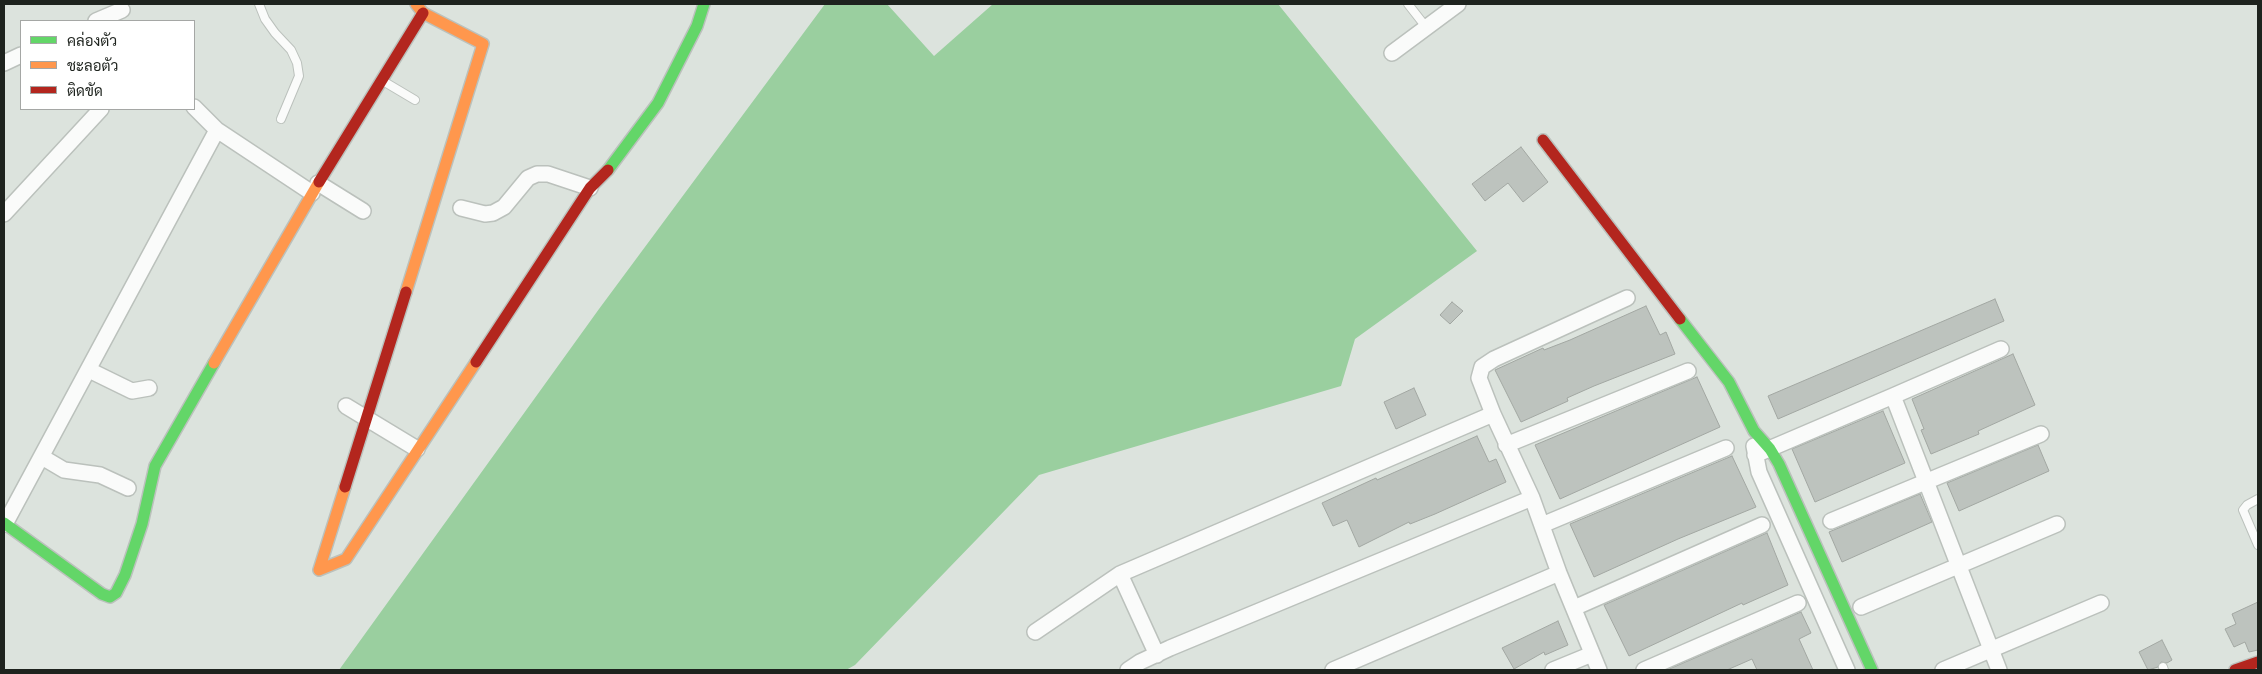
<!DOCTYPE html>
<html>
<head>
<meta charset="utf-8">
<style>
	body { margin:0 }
	#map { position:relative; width:2262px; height:674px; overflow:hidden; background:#dce3dd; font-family:Inter,Sarabun,sans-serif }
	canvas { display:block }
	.frame { position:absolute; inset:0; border:5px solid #1e231e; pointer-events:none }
	.legend { position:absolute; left:20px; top:20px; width:175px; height:90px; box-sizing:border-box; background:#fff; border:1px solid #a5a7a5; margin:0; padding:6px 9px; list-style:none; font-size:15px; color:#1e231e }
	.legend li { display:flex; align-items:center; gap:10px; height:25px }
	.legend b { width:25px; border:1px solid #a5a7a5 }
</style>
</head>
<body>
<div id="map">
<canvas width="2262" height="674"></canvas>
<div class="frame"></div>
<ul class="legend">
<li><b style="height:6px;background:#63d668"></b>คล่องตัว</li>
<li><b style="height:6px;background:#ff974d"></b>ชะลอตัว</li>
<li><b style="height:6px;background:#b3261e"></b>ติดขัด</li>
</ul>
</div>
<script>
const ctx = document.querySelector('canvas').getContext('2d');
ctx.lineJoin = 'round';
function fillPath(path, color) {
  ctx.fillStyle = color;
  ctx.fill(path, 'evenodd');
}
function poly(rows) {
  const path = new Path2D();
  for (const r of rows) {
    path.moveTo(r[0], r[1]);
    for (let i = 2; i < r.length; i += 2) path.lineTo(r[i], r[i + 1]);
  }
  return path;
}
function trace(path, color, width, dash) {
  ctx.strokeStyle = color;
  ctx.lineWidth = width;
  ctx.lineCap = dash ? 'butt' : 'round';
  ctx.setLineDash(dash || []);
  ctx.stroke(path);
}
fillPath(poly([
	[825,4,887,4,934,56,993,4,1278,4,1477,251,1355,339,1341,386,1039,475,855,665,846,670,339,670,599,309]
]), '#9acf9f');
const building = poly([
	[1521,147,1548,182,1523,202,1508,183,1485,201,1472,184,1521,147],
	[1995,299,2004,321,1778,419,1768,396,1995,299],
	[1452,302,1463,311,1450,324,1440,315,1452,302],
	[1646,306,1660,335,1666,332,1675,354,1594,386,1567,398,1568,401,1521,422,1495,370,1543,348,1544,350,1570,340,1646,306],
	[2013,354,2035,405,1978,431,1979,434,1931,454,1921,430,1924,429,1912,399,2013,354],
	[1697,377,1720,427,1560,499,1535,445,1697,377],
	[1414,388,1426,415,1396,429,1384,402,1414,388],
	[1883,411,1905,463,1815,502,1792,449,1883,411],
	[1477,436,1489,462,1496,459,1506,482,1435,514,1410,524,1409,522,1359,547,1347,520,1333,526,1322,503,1376,478,1377,480,1477,436],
	[2038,445,2049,471,1959,511,1947,483,2038,445],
	[1732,456,1756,507,1678,539,1594,577,1570,524,1732,456],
	[1920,494,1932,522,1842,562,1829,532,1920,494],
	[1767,533,1788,585,1743,605,1742,603,1629,656,1604,605,1767,533],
	[2258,602,2258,650,2249,652,2245,642,2234,647,2225,629,2236,624,2232,614,2258,602],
	[1801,612,1811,633,1799,639,1813,670,1757,670,1752,659,1727,670,1667,670,1801,612],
	[1558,621,1568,645,1545,655,1544,652,1514,669,1502,648,1558,621],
	[2162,640,2172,660,2167,663,2161,662,2158,667,2148,670,2139,652,2162,640]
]);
fillPath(building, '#bdc3be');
trace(building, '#a2a7a2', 1);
const lane = poly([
	[259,4,265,19,275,33,291,50,297,63,299,76,281,119],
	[1408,4,1426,27],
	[383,81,415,100],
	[2258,499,2247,505,2243,510,2258,545],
	[2163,667,2164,670]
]);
const street = poly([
	[96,21,122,10],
	[1392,53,1458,4],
	[4,63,21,55],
	[194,107,217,130,312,193],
	[318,183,363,211],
	[461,208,485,214,493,213,504,207,528,178,537,174,548,174,590,188],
	[4,214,101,109],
	[89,370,132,391,149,388],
	[1893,396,2001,349],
	[346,406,417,449],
	[1506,445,1688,371],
	[1754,446,1759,472,1847,670],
	[1755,455,1893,396,1999,670],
	[42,457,64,470,100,475,128,488],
	[1831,521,2041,434],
	[5,524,217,130],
	[1542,525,1726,448],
	[1120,574,1157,655],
	[1861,607,2057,524],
	[1574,608,1762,525],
	[1035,632,1120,574,1493,414],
	[1128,670,1140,662,1170,648,1532,498],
	[1333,670,1559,573],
	[1553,670,1592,654],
	[1599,670,1559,573,1532,498,1493,414,1479,378,1482,367,1494,359,1627,298],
	[1644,670,1798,603],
	[1943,670,2101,603]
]);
const fast = poly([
	[608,170,658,103,697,26,704,4],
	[1680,319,1729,382,1754,431,1770,449,1779,464,1872,670],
	[4,523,102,594,110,597,116,593,125,575,142,524,155,466,214,363]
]);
const slow = poly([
	[406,292,483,44,423,13,416,4],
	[214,363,319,182],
	[345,487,319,570,346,559,476,362]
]);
const jam = poly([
	[1543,140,1680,319],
	[319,182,423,13],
	[476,362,590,188,608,170],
	[345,487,406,292],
	[2235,670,2258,662]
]);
trace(lane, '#bbc1bc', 10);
trace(street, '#bbc1bc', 18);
trace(fast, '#bbc1bc', 14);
trace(slow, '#bbc1bc', 14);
trace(jam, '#bbc1bc', 14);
trace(lane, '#fafbfa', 8);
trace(street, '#fafbfa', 15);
trace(fast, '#63d668', 11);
trace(slow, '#ff974d', 11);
trace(jam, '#b3261e', 11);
</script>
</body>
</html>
